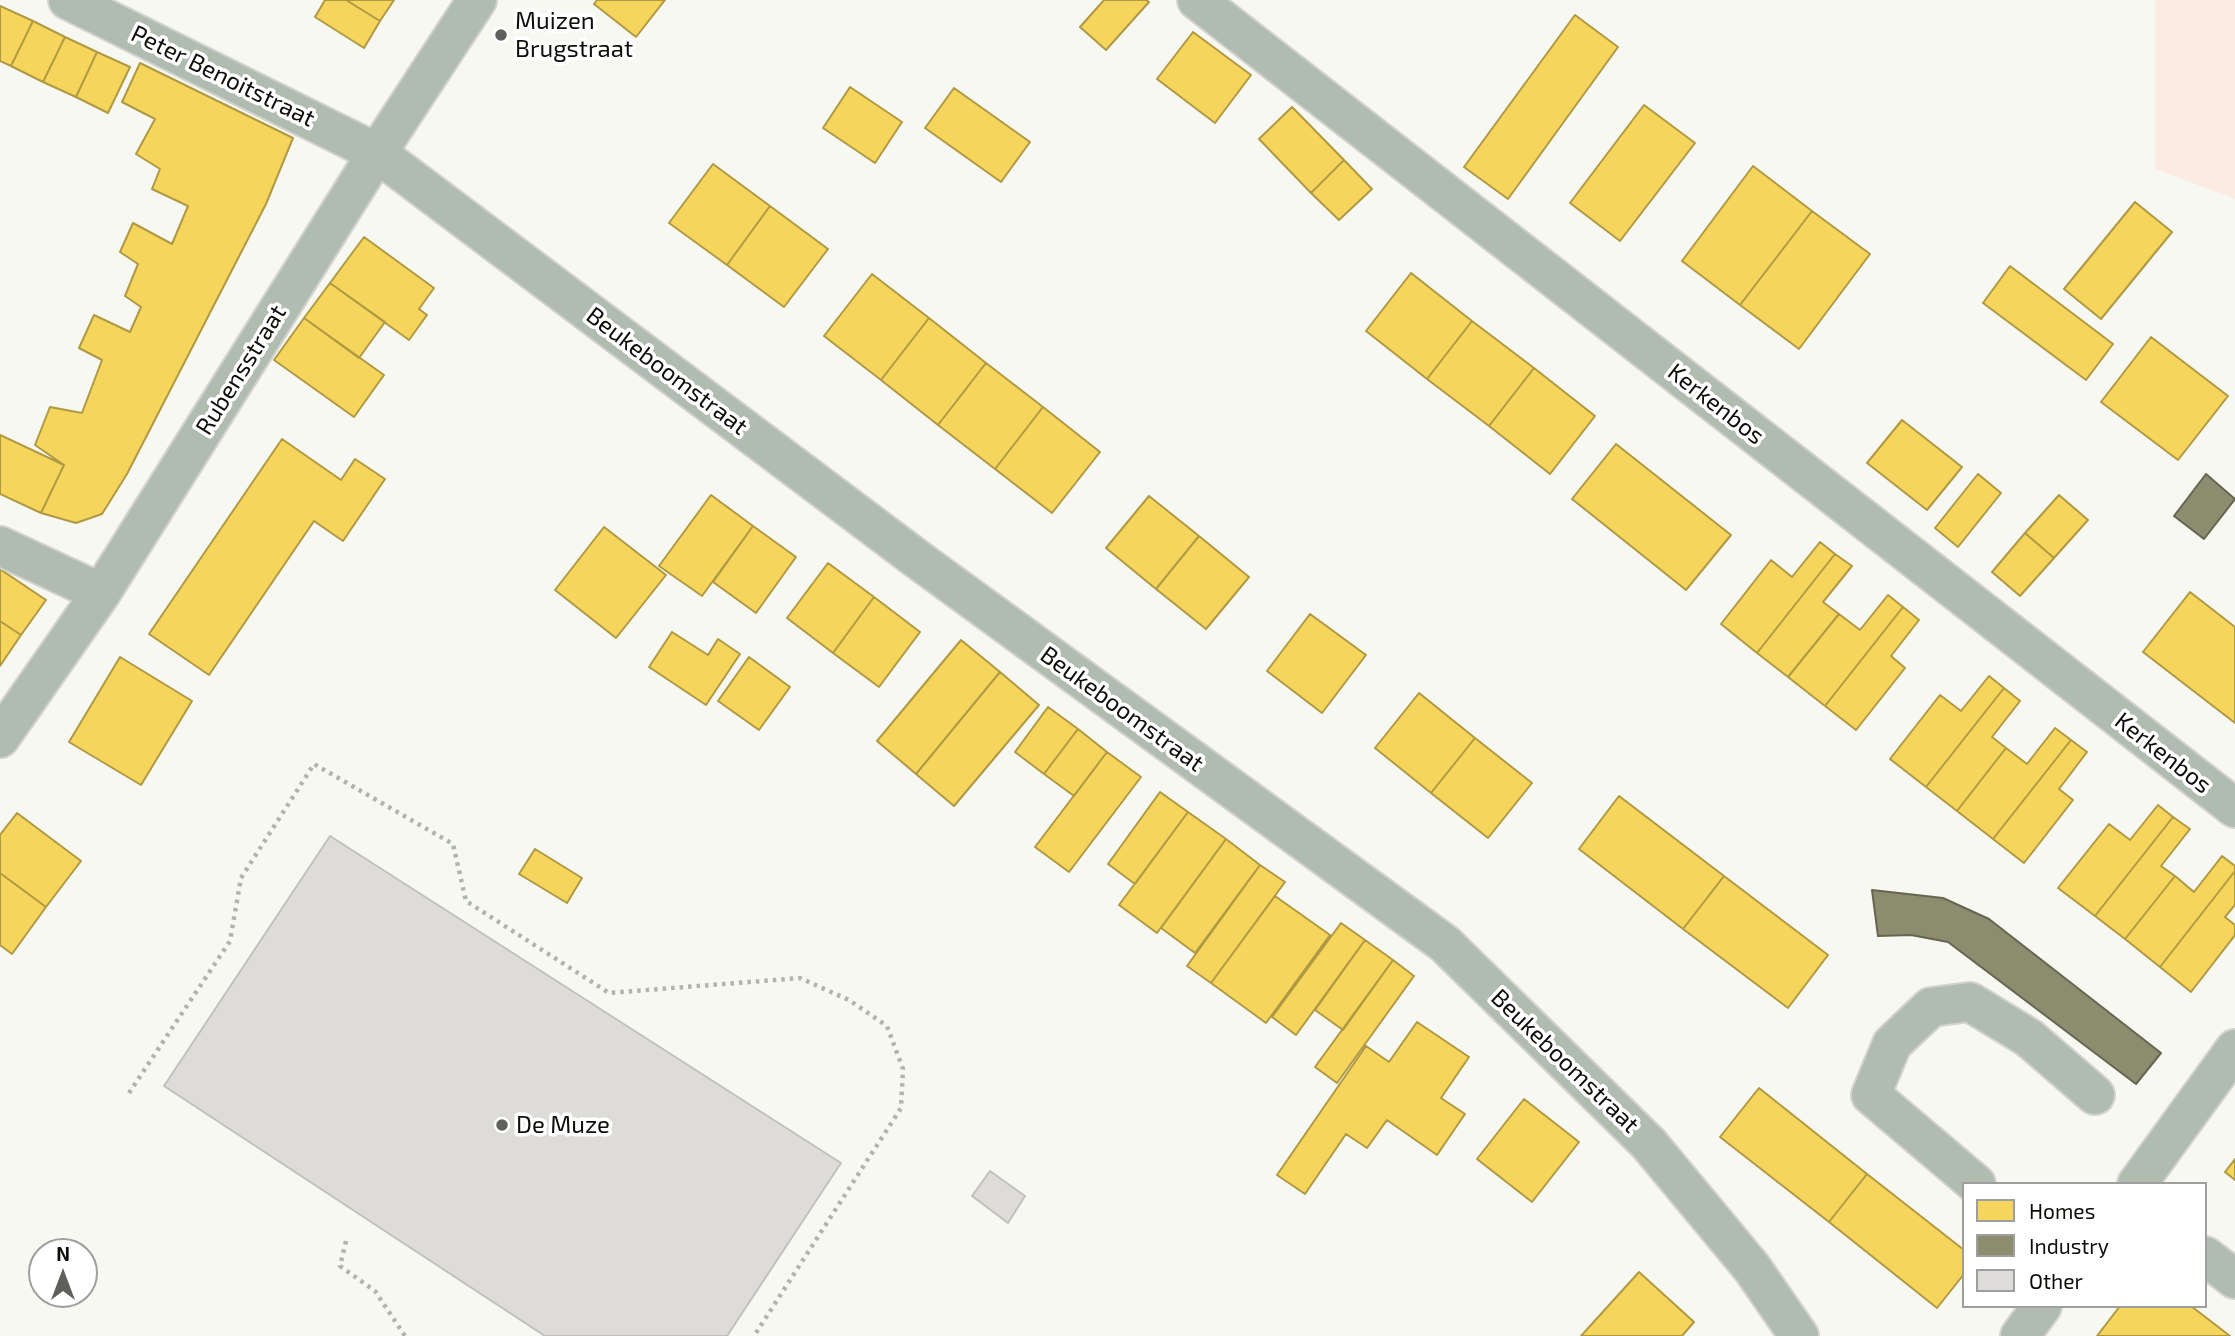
<!DOCTYPE html>
<html>
<head>
<meta charset="utf-8">
<style>
	body { margin:0 }
	#map { position:relative; width:2235px; height:1336px; overflow:hidden; background:#f8f8f2; font-family:"Exo 2",sans-serif }
	canvas { display:block }
	.legend { position:absolute; left:1962px; top:1182px; width:245px; height:126px; box-sizing:border-box; background:#fff; border:2px solid #9e9e9d; margin:0; padding:9px 12px; list-style:none; font-size:21px; color:#0d0d09 }
	.legend li { display:flex; align-items:center; gap:14px; height:35px }
	.legend b { width:35px; border:2px solid #9e9e9d }
	.north { position:absolute; left:28px; top:1238px; width:70px; height:70px; box-sizing:border-box; background:#fff; border:2px solid #9e9e9d; border-radius:50%; rotate:0deg; font-size:19px; font-weight:700; line-height:28px; text-align:center; color:#0d0d09 }
	.north::after { content:''; display:block; margin:auto; width:24px; height:32px; background:#5f5f5b; clip-path:polygon(50% 0,100% 100%,50% 72%,0 100%) }
</style>
</head>
<body>
<div id="map">
<canvas width="2235" height="1336"></canvas>
<ul class="legend">
<li><b style="height:19px;background:#f6d55c"></b>Homes</li>
<li><b style="height:19px;background:#8c8c6e"></b>Industry</li>
<li><b style="height:19px;background:#dedcd8"></b>Other</li>
</ul>
<div class="north">N</div>
</div>
<script>
const ctx = document.querySelector('canvas').getContext('2d');
ctx.lineJoin = 'round';
function fillPath(path, color) {
  ctx.fillStyle = color;
  ctx.fill(path, 'evenodd');
}
function poly(rows) {
  const path = new Path2D();
  for (const r of rows) {
    path.moveTo(r[0], r[1]);
    for (let i = 2; i < r.length; i += 2) path.lineTo(r[i], r[i + 1]);
  }
  return path;
}
function trace(path, color, width, dash) {
  ctx.strokeStyle = color;
  ctx.lineWidth = width;
  ctx.lineCap = dash ? 'butt' : 'round';
  ctx.setLineDash(dash || []);
  ctx.stroke(path);
}
function write(font, color, halo, rows, align = 'center') {
  ctx.font = font + ' "Exo 2",sans-serif';
  ctx.lineWidth = 7;
  ctx.setLineDash([]);
  ctx.textBaseline = 'middle';
  ctx.strokeStyle = halo;
  ctx.fillStyle = color;
  for (const [text, x, y, turn = 0] of rows) {
    ctx.save();
    ctx.translate(x, y);
    ctx.rotate((+turn || 0) * Math.PI / 180);
    ctx.textAlign = isNaN(turn) ? turn : align;
    if (halo) ctx.strokeText(text, 0, 0);
    ctx.fillText(text, 0, 0);
    ctx.restore();
  }
}
fillPath(poly([
	[2155,0,2235,0,2235,199,2155,169]
]), '#fbebe3');
const homes = poly([
	[325,0,346,0,380,21,364,48,315,17,325,0],
	[346,0,394,0,380,21,346,0],
	[597,0,665,0,636,37,594,4,597,0],
	[1104,0,1146,0,1149,2,1106,50,1080,27,1104,0],
	[0,6,33,21,11,66,0,61,0,6],
	[1575,15,1618,47,1508,199,1464,167,1575,15],
	[33,21,65,37,43,82,11,66,33,21],
	[1193,32,1251,75,1215,123,1157,79,1193,32],
	[65,37,97,52,76,97,43,82,65,37],
	[97,52,130,67,108,113,76,97,97,52],
	[140,63,293,138,266,204,127,474,102,514,76,523,41,513,64,465,35,445,50,407,82,413,102,360,79,348,94,315,130,332,141,307,125,296,138,264,120,252,133,223,172,244,188,206,152,189,160,169,136,154,155,119,122,102,140,63],
	[850,87,902,122,875,163,823,128,850,87],
	[954,88,1030,142,1001,182,925,128,954,88],
	[1644,105,1695,143,1620,241,1570,203,1644,105],
	[1292,107,1344,160,1311,193,1259,139,1292,107],
	[1344,160,1372,189,1339,220,1311,193,1344,160],
	[713,164,770,206,727,265,669,223,713,164],
	[1753,166,1812,211,1740,305,1682,261,1753,166],
	[2135,202,2172,232,2101,319,2064,289,2135,202],
	[770,206,828,249,784,307,727,265,770,206],
	[1812,211,1870,254,1799,349,1740,305,1812,211],
	[364,237,434,288,419,309,427,315,409,340,330,283,364,237],
	[2010,266,2113,344,2086,380,1983,303,2010,266],
	[1411,273,1472,321,1427,379,1366,331,1411,273],
	[872,274,929,318,881,380,824,336,872,274],
	[330,283,385,322,359,358,304,318,330,283],
	[304,318,384,375,354,417,274,360,304,318],
	[929,318,986,363,938,425,881,380,929,318],
	[1472,321,1534,368,1489,426,1427,379,1472,321],
	[2151,337,2228,396,2178,460,2101,402,2151,337],
	[986,363,1043,407,995,469,938,425,986,363],
	[1534,368,1595,416,1550,474,1489,426,1534,368],
	[1043,407,1100,452,1052,513,995,469,1043,407],
	[1902,420,1962,467,1927,510,1867,463,1902,420],
	[0,435,64,465,41,513,0,494,0,435],
	[282,439,341,480,355,459,385,479,343,541,314,521,209,675,149,634,282,439],
	[1616,444,1731,535,1686,590,1572,499,1616,444],
	[1978,474,2001,493,1958,547,1935,528,1978,474],
	[711,495,753,526,702,596,659,566,711,495],
	[2059,495,2088,520,2054,558,2025,533,2059,495],
	[1149,496,1199,536,1156,589,1106,548,1149,496],
	[753,526,796,557,756,613,713,582,753,526],
	[604,527,666,575,616,638,555,590,604,527],
	[2025,533,2054,558,2020,596,1992,572,2025,533],
	[1199,536,1249,577,1206,629,1156,589,1199,536],
	[1820,542,1835,554,1757,653,1721,624,1771,560,1792,577,1820,542],
	[1835,554,1852,566,1823,602,1839,614,1788,677,1757,653,1835,554],
	[828,563,874,597,833,653,787,618,828,563],
	[0,569,46,600,21,635,0,621,0,569],
	[2190,592,2235,627,2235,723,2143,652,2190,592],
	[1888,595,1903,607,1825,706,1788,677,1839,614,1860,630,1888,595],
	[874,597,920,632,879,687,833,653,874,597],
	[1903,607,1919,620,1891,656,1905,668,1856,730,1825,706,1903,607],
	[1310,614,1366,655,1322,713,1267,671,1310,614],
	[0,621,21,635,0,666,0,621],
	[672,632,708,655,718,639,740,654,706,705,649,667,672,632],
	[961,640,1000,672,916,774,877,741,961,640],
	[120,657,192,701,141,785,69,742,120,657],
	[749,657,790,687,759,730,718,701,749,657],
	[1000,672,1039,705,954,806,916,774,1000,672],
	[1989,676,2004,688,1926,787,1890,759,1940,695,1961,711,1989,676],
	[2004,688,2020,701,1992,737,2006,748,1957,811,1926,787,2004,688],
	[1419,693,1475,738,1431,793,1375,748,1419,693],
	[1048,707,1078,729,1044,774,1015,752,1048,707],
	[2055,728,2071,740,1993,839,1957,811,2006,748,2027,764,2055,728],
	[1078,729,1107,752,1074,796,1044,774,1078,729],
	[1475,738,1532,783,1488,838,1431,793,1475,738],
	[2071,740,2087,752,2059,789,2073,800,2024,863,1993,839,2071,740],
	[1107,752,1141,777,1069,872,1035,847,1107,752],
	[1160,792,1188,812,1135,884,1108,864,1160,792],
	[1619,796,1724,876,1683,929,1579,849,1619,796],
	[2158,805,2173,817,2095,916,2058,888,2109,824,2130,840,2158,805],
	[1188,812,1226,839,1157,933,1119,905,1188,812],
	[17,813,81,861,46,907,0,873,0,835,17,813],
	[2173,817,2190,829,2161,866,2175,876,2125,939,2095,916,2173,817],
	[1226,839,1260,865,1195,953,1161,928,1226,839],
	[535,849,582,878,567,903,519,874,535,849],
	[2222,856,2235,866,2235,871,2160,967,2125,939,2175,876,2194,892,2222,856],
	[1260,865,1285,882,1211,983,1187,966,1260,865],
	[2235,871,2235,905,2225,917,2235,925,2235,935,2191,992,2160,967,2235,871],
	[0,873,46,907,12,954,0,945,0,873],
	[1724,876,1828,955,1788,1008,1683,929,1724,876],
	[1275,896,1330,935,1266,1023,1211,983,1275,896],
	[1341,923,1365,940,1296,1035,1272,1017,1341,923],
	[1365,940,1393,960,1343,1030,1315,1010,1365,940],
	[1393,960,1414,976,1337,1083,1315,1067,1393,960],
	[1417,1022,1469,1057,1441,1098,1465,1114,1437,1155,1387,1120,1367,1148,1346,1134,1305,1194,1277,1175,1366,1046,1389,1062,1417,1022],
	[1759,1088,1867,1174,1829,1222,1720,1137,1759,1088],
	[1524,1099,1579,1142,1532,1202,1477,1159,1524,1099],
	[2235,1159,2235,1180,2225,1172,2235,1159],
	[1867,1174,1964,1250,1964,1274,1937,1308,1829,1222,1867,1174],
	[1639,1272,1694,1322,1682,1336,1581,1336,1639,1272],
	[2120,1306,2191,1306,2230,1336,2097,1336,2120,1306]
]);
fillPath(homes, '#f6d55c');
trace(homes, '#b09943', 2);
const industry = poly([
	[2206,474,2235,499,2204,539,2174,516,2206,474],
	[1872,890,1943,898,1989,919,2161,1053,2136,1084,1948,942,1911,935,1878,936,1872,890]
]);
fillPath(industry, '#8c8c6e');
trace(industry, '#666650', 2);
const building = poly([
	[330,836,841,1163,727,1336,545,1336,164,1086,330,836],
	[990,1171,1025,1196,1008,1223,972,1196,990,1171]
]);
fillPath(building, '#dedcd8');
trace(building, '#c2c0bc', 2);
const minor = poly([
	[68,0,377,153,917,559,1445,944,1649,1144,1752,1268,1799,1336],
	[1197,0,2235,808],
	[0,546,101,593],
	[0,738,101,593,377,153,477,0],
	[1976,1184,1871,1095,1892,1044,1931,1007,1970,1002,2029,1038,2095,1095],
	[2137,1184,2235,1049],
	[2205,1256,2235,1279],
	[2020,1336,2042,1306]
]);
trace(minor, '#d2d2ce', 42);
trace(poly([
	[129,1093,230,941,241,878,314,764,453,844,466,901,609,993,800,978,849,1000,887,1026,903,1069,901,1108,754,1336],
	[346,1241,340,1266,375,1291,405,1336]
]), '#aeb6ac', 4.5, [3.5, 5]);
trace(minor, '#b1bcb1', 38);
for (const [x, y, r, color] of [
	[501,35,7,"#5f5f5b"],
	[502,1125,7,"#5f5f5b"]
]) {
  const dot = new Path2D();
  dot.arc(x, y, r, 0, 2 * Math.PI);
  ctx.fillStyle = color;
  ctx.fill(dot);
  trace(dot, '#fff', 2.5);
}
write('24px', '#0d0d09', '#fff', [
	["Muizen",515,21],
	["Brugstraat",515,49],
	["De Muze",516,1125]
], 'left');
write('24px', '#0d0d09', '#fff', [
	["Peter Benoitstraat",223,76,26],
	["Rubensstraat",241,370,-58],
	["Beukeboomstraat",667,371,37],
	["Kerkenbos",1716,404,38],
	["Beukeboomstraat",1122,709,36],
	["Kerkenbos",2163,753,38],
	["Beukeboomstraat",1565,1061,44]
]);
</script>
</body>
</html>
